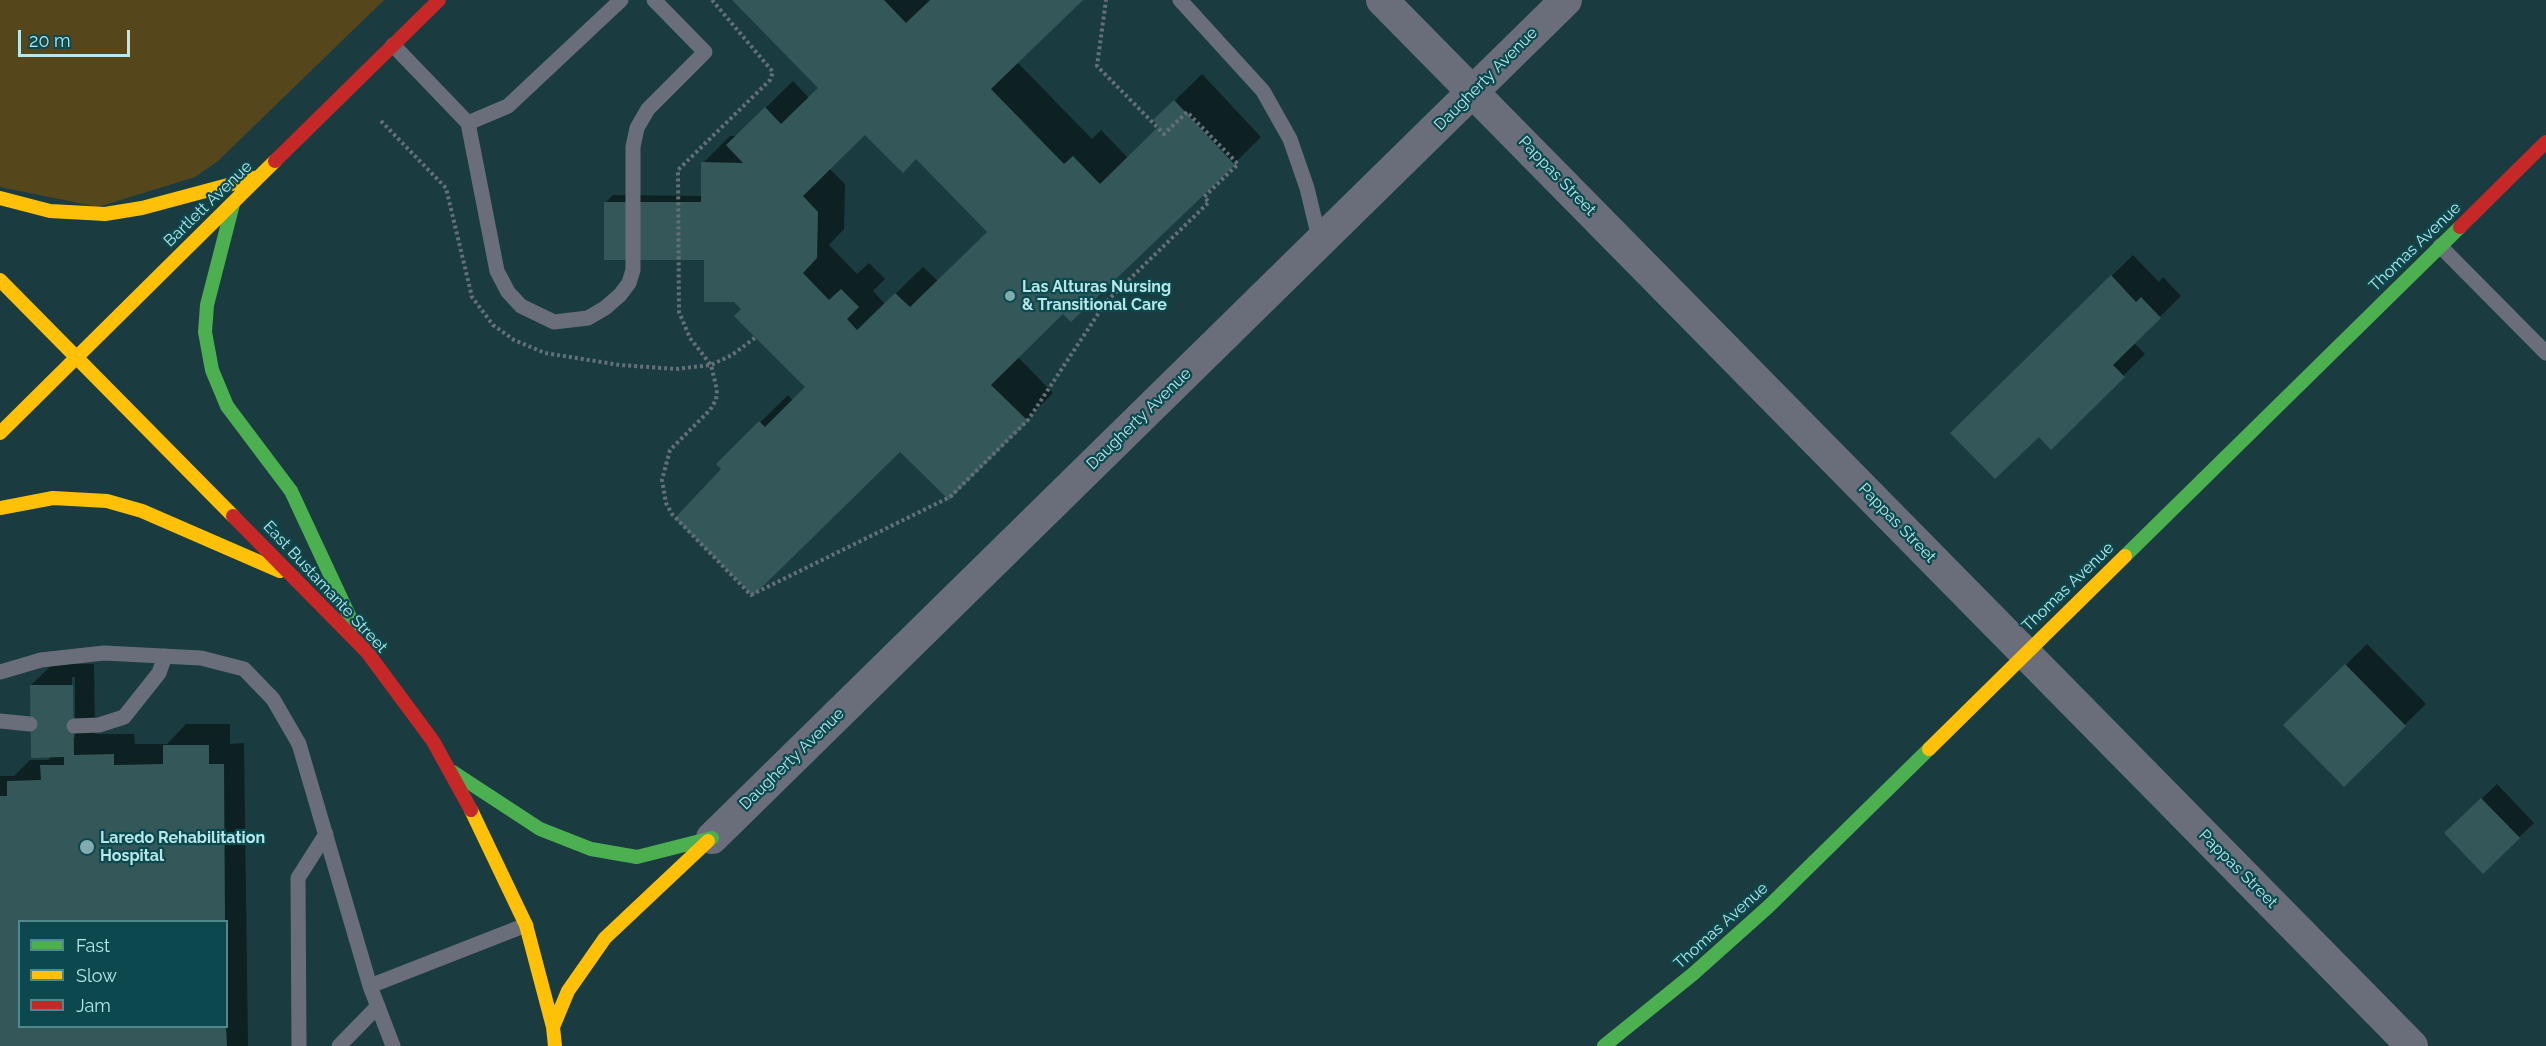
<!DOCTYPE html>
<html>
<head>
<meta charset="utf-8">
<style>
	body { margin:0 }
	#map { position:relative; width:2546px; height:1046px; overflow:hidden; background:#1a3c40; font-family:Raleway,sans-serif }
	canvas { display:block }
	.legend { position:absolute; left:18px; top:920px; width:210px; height:108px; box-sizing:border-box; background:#0b494f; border:2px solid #50888d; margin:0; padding:8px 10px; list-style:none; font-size:18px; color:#b7e7eb }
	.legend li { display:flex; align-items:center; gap:12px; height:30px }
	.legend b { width:30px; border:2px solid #50888d }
	.scale { position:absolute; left:18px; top:30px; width:112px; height:27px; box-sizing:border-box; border:3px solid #b7e7eb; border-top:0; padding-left:8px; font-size:18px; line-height:21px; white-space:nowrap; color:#b7e7eb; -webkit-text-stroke:4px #0b494f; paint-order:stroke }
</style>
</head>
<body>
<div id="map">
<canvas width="2546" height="1046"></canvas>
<ul class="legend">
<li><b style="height:8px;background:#4caf50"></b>Fast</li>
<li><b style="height:8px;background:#ffc107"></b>Slow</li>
<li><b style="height:8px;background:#c62828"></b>Jam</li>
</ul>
<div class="scale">20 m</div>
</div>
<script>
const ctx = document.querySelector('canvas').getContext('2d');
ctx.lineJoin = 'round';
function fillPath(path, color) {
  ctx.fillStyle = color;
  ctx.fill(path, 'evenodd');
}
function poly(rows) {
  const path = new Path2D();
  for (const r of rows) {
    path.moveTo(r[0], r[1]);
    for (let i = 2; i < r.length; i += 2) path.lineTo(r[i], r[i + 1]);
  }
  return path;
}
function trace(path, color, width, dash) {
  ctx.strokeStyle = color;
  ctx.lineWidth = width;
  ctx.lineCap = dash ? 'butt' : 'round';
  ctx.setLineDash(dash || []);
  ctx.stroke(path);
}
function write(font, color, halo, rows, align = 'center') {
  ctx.font = font + ' Raleway,sans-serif';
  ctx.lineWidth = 4.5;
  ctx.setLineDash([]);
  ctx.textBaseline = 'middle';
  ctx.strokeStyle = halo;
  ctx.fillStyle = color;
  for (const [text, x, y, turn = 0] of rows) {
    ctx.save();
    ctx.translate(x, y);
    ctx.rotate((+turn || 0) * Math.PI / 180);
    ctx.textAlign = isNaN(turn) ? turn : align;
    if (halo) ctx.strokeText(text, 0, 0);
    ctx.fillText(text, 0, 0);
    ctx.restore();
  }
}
fillPath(poly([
	[0,0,384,0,218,161,195,177,98,207,0,187]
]), '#56461b');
fillPath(poly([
	[734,0,1080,0,1017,62,1092,139,1101,130,1128,158,1161,126,1155,120,1202,74,1261,137,1234,164,1063,312,1018,357,1053,393,949,498,901,450,723,469,718,464,788,395,793,401,807,387,705,259,606,202,613,195,704,196,703,163,730,136,737,136,793,81,809,98,819,88],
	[865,132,916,157,989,231,938,281,923,267,885,304,873,291,885,279,869,263,857,274,829,245,844,229,845,184,829,168],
	[2133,255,2159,282,2163,277,2181,296,2134,343,2145,354,2051,448,2039,435,1952,433],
	[2367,644,2426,704,2344,784,2285,725],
	[53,664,94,664,95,734,134,734,135,744,167,744,186,724,230,724,230,744,244,743,248,1046,0,1046,0,776,14,776,30,760,48,760,52,756,31,685],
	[72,677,75,677,75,737,72,737],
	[20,922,226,922,226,1026,20,1026],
	[2497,784,2534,823,2483,872,2446,833]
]), '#0007');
fillPath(poly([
	[732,0,884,0,906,23,930,0,1083,0,991,89,1064,164,1073,156,1100,184,1159,126,1153,120,1174,100,1235,165,1071,322,1063,314,991,385,1028,421,949,500,900,452,753,596,675,518,721,469,716,464,759,421,765,427,805,387,734,316,741,309,734,302,704,302,704,260,604,260,604,202,701,202,701,162,743,163,726,145,765,107,781,124,818,88],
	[865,135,903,173,916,159,987,232,910,307,895,293,857,330,847,319,859,307,841,289,829,300,803,273,817,258,818,212,803,196],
	[2111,275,2136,302,2141,297,2161,318,2113,365,2125,377,2051,450,2039,437,1995,479,1950,433],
	[2345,664,2406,726,2344,787,2283,725],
	[30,685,73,685,74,755,114,754,114,765,163,764,163,745,209,745,209,764,224,764,225,922,20,922,20,1026,226,1026,227,1046,0,1046,0,796,7,796,7,781,41,780,40,765,64,765,64,757,31,758],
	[2481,798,2520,838,2483,874,2444,833]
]), '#345859');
trace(poly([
	[712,0,773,72,770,80,678,170,679,312,690,338,711,365,717,390,716,400,710,410,670,450,662,480,666,503,672,514,751,595,950,497,1028,420,1106,302,1209,202,1204,197,1238,164,1187,112,1164,134,1097,66,1106,0],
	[381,121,446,188,472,297,493,325,514,340,545,353,620,365,676,369,711,365,732,355,756,337]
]), '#646f78', 4, [3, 3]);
trace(poly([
	[1180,0,1263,91,1290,139,1307,188,1320,242],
	[393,45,468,123,508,106,621,0],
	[468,123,497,271,508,292,521,306,554,322,588,318,605,308,620,295,629,283,633,270,633,147,637,128,648,109,705,52,654,0],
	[2440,246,2546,353],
	[0,672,41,660,104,653,201,658,244,669,273,699,299,744,370,986,393,1046],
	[0,721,30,724],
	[74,726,99,725,124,717,159,673,165,656],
	[370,986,526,925],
	[299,1046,298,878,326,834],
	[339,1046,378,1006]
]), '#6a6e7a', 15);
trace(poly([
	[1382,0,2412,1046],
	[712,838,1566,0]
]), '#6a6e7a', 32);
trace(poly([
	[233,204,207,305,205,332,212,370,227,406,291,491,354,626],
	[2125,556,2460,227],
	[453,772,540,829,591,849,637,857,712,838],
	[1604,1046,1693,974,1768,907,1929,749]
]), '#4caf50', 14);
trace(poly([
	[0,198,50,211,105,214,142,208,258,177],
	[0,280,233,516],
	[0,433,275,161],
	[0,508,53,498,107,501,142,511,280,571],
	[1929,749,2125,556],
	[471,810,526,925,553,1027,555,1046],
	[553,1027,568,991,605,938,708,841]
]), '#ffc107', 14);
trace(poly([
	[275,161,439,0],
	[2460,227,2546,142],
	[233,516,367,652,433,741,471,810]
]), '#c62828', 14);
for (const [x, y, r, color] of [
	[1010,296,6,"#80abaf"],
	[87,847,8,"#80abaf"]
]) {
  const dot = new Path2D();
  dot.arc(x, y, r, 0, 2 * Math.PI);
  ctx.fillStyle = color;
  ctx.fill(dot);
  trace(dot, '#0b494f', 2);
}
write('16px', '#b7e7eb', '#0b494f', [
	["Daugherty Avenue",1486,79,-45],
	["Pappas Street",1557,176,46],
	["Bartlett Avenue",208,204,-44],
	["Thomas Avenue",2415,247,-44],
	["Daugherty Avenue",1139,419,-44],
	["Pappas Street",1897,523,46],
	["East Bustamante Street",325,587,47],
	["Thomas Avenue",2068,587,-44],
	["Daugherty Avenue",792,759,-44],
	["Pappas Street",2238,869,45],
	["Thomas Avenue",1721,926,-42]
]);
write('bold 16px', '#b7e7eb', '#0b494f', [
	["Las Alturas Nursing",1022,287],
	["& Transitional Care",1022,305],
	["Laredo Rehabilitation",100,838],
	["Hospital",100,856]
], 'left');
</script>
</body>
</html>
